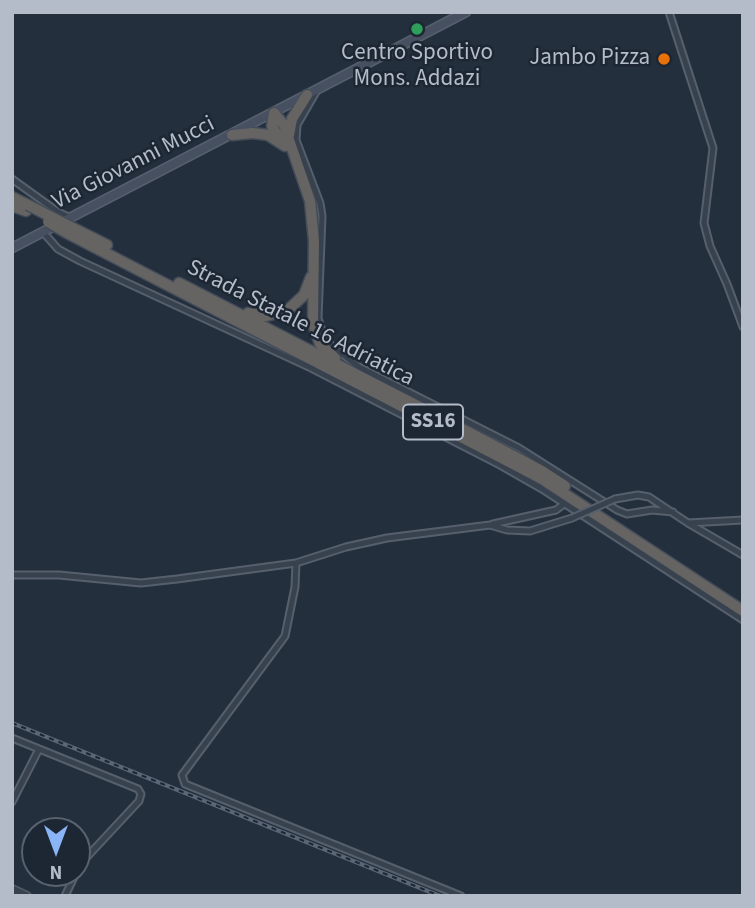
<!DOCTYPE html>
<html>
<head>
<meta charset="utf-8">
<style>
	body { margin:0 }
	#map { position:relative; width:755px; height:908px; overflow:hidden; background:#242f3e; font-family:"Source Sans 3",sans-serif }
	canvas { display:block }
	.frame { position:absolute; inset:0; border:14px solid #b4bcc9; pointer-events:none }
	.north { position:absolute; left:21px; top:817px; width:70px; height:70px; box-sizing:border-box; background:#1d2633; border:2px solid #59626f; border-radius:50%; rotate:180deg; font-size:19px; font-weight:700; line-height:28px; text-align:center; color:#b4bcc9 }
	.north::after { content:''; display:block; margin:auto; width:24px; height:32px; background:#8ab4f8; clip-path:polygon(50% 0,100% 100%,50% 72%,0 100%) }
</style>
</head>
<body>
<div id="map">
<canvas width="755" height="908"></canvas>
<div class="frame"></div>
<div class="north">N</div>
</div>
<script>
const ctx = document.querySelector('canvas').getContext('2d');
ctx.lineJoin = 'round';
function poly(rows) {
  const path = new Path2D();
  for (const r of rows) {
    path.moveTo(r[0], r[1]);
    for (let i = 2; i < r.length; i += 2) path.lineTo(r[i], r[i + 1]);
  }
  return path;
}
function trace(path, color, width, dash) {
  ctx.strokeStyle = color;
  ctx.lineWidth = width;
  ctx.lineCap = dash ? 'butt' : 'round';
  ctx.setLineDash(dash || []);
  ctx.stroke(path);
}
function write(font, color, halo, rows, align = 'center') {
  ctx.font = font + ' "Source Sans 3",sans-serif';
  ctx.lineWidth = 5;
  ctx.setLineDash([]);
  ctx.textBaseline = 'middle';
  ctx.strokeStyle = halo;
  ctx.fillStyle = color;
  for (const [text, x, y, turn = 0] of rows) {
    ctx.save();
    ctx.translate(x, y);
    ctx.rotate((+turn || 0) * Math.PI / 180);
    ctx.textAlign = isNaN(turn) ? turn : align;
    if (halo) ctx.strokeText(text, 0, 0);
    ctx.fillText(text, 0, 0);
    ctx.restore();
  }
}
const minor = poly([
	[669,12,713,148,704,223,710,246,727,284,743,327],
	[316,92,297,125,296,140,320,203,322,216,318,318,324,337,332,346,359,367,519,448,617,510,627,514,652,510,673,512],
	[12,179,58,212,71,218],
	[43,232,58,249,80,261,311,368,500,465,542,489,743,620],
	[615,499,638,495,649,497,688,523,743,520],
	[688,523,743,555],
	[493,524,556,510,564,504],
	[296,563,295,587,285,636,182,775,185,784,461,896],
	[12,575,59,575,141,583,177,579,296,563,346,547,387,538,490,525,507,530,530,531,572,518],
	[12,738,138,789,141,794,139,801,85,859,77,871],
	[12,802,39,749],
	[65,896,76,873]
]);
const tertiary = poly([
	[12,889,27,896]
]);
const secondary = poly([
	[12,248,466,12]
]);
const trunk = poly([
	[274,113,284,125,310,201,314,241,313,323,320,344,335,358],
	[274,113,272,126,280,140],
	[232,135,253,133,268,135,285,146],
	[289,135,292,119,307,95],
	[12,197,28,205],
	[12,206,26,211],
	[73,228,107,245],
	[67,233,542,479,743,611],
	[179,283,470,433,542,471,565,486],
	[248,313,266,316,288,310,304,295,311,277]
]);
trace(minor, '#565f6c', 9);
trace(tertiary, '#565f6c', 10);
trace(secondary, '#565f6c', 11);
trace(trunk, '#434c59', 13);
trace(minor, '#38414e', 5);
trace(tertiary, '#38414e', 7);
trace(secondary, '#465061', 8);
trace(trunk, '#656462', 10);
const rail = poly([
	[12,723,440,896]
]);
trace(rail, '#5a6575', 4.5);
trace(rail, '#1d2633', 2, [5]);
const minorBridge = poly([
	[572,518,615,499]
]);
const trunkBridge = poly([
	[28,205,73,228],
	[48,222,67,233]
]);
trace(minorBridge, '#565f6c', 9, []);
trace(trunkBridge, '#434c59', 13, []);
trace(minorBridge, '#38414e', 5);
trace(trunkBridge, '#656462', 10);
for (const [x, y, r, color] of [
	[417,29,7,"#2e9e5b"],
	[664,59,7,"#e8710a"]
]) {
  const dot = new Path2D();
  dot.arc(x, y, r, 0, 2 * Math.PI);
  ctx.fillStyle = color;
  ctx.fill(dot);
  trace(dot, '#1d2633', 2.5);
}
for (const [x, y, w] of [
	[433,422,60]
]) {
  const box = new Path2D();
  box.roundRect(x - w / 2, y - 17.5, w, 35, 5);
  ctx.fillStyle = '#1d2633';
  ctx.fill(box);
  trace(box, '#b4bcc9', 2);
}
write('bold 21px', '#b4bcc9', null, [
	["SS16",433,422]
]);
write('23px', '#b4bcc9', '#1d2633', [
	["Centro Sportivo",417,54],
	["Mons. Addazi",417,80],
	["Jambo Pizza",650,59,"right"]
]);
write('23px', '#b4bcc9', '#1d2633', [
	["Via Giovanni Mucci",134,164,-27],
	["Strada Statale 16 Adriatica",300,324,27]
]);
</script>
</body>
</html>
